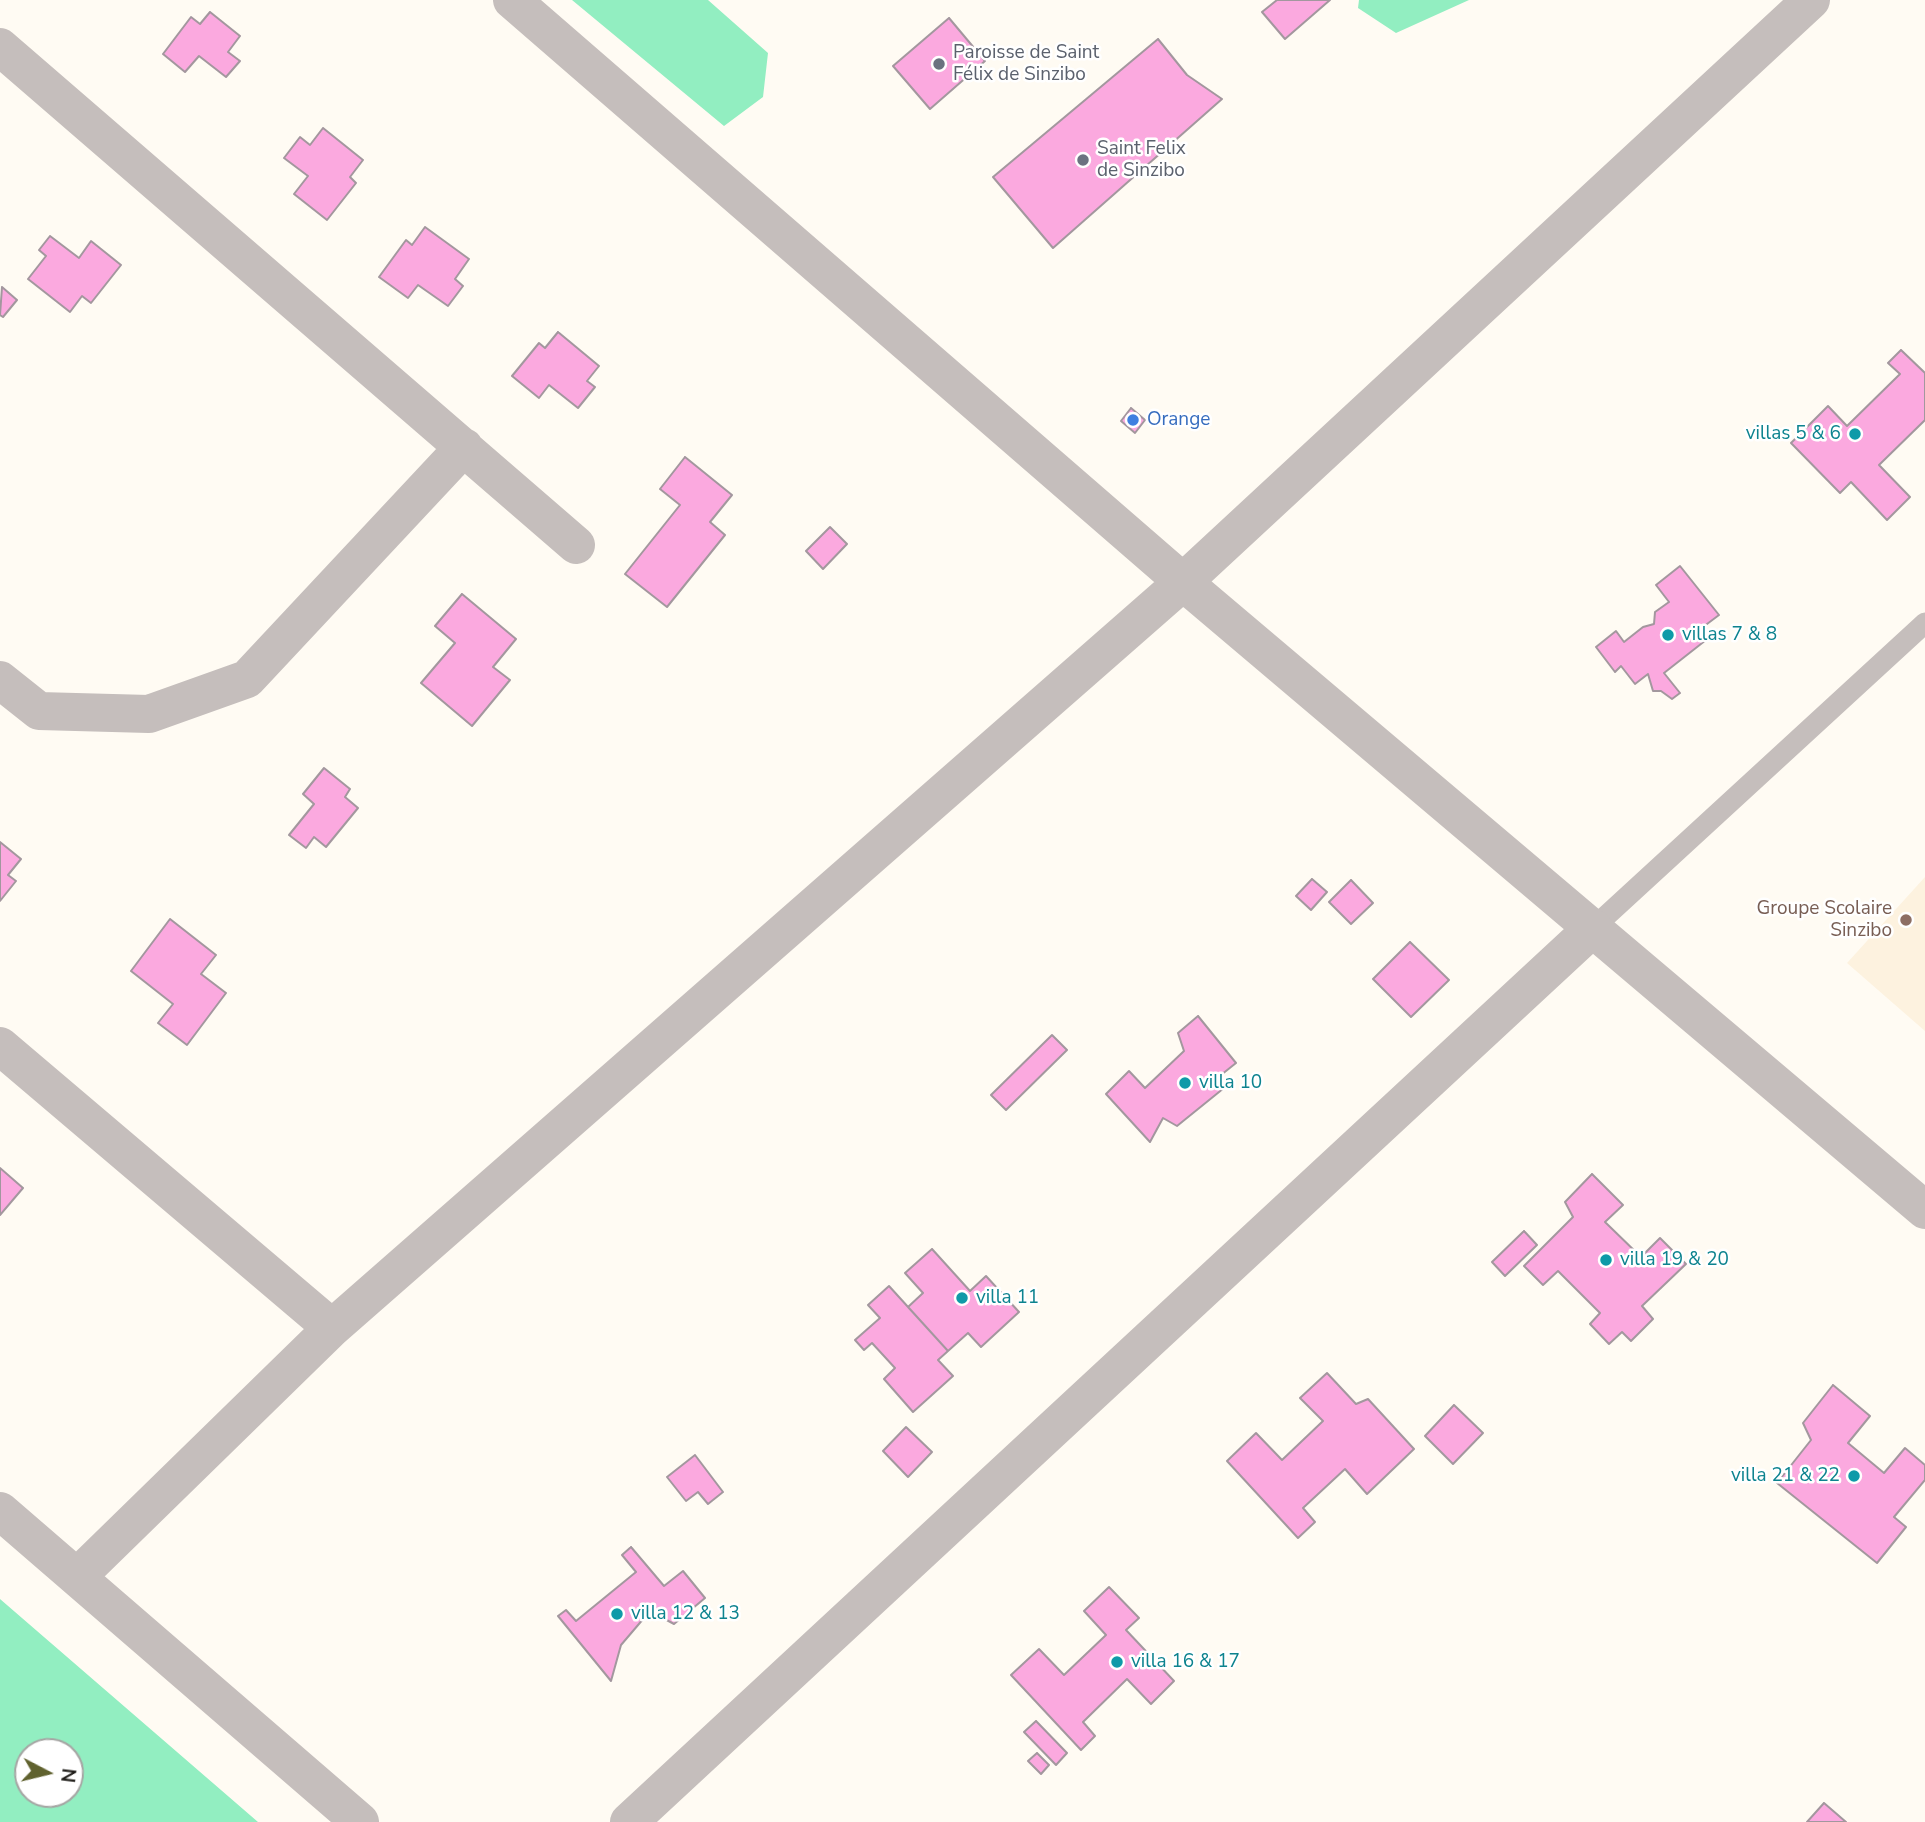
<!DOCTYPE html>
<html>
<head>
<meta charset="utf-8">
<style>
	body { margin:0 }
	#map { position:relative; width:1925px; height:1822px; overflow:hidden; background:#fffbf3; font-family:"Nunito Sans",sans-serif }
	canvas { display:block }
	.north { position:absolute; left:14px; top:1738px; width:70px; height:70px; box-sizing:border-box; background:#fff; border:2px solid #a5a5a3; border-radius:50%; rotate:97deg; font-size:19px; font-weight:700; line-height:28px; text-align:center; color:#1f1d19 }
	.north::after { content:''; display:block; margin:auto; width:24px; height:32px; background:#60622f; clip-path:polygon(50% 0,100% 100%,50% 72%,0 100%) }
</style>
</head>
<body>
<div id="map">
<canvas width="1925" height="1822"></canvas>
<div class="north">N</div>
</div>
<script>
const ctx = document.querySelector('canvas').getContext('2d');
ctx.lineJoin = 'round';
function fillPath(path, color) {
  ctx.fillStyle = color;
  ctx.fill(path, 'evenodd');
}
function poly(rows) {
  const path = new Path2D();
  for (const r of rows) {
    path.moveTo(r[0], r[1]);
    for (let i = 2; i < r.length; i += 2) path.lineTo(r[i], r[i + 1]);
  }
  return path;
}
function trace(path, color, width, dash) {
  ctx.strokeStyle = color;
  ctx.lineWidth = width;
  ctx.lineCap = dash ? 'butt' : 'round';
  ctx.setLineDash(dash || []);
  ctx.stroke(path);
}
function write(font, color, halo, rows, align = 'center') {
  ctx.font = font + ' "Nunito Sans",sans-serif';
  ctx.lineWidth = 5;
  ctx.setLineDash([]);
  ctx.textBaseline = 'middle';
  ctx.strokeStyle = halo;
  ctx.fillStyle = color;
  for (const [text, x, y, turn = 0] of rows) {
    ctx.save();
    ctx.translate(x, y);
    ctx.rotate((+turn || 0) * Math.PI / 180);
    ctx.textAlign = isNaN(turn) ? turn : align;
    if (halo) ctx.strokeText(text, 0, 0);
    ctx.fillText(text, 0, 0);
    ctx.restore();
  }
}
fillPath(poly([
	[1925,877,1925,1031,1847,963]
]), '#fdf2df');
fillPath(poly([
	[572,0,708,0,768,53,763,97,724,126],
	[1359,0,1469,0,1396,33,1358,8],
	[0,1599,258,1822,0,1822],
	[28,1752,70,1752,70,1794,28,1794]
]), '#92eec1');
const building = poly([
	[1277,0,1330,0,1285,39,1262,12,1277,0],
	[210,12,240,36,228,52,240,61,226,77,199,56,185,72,163,54,191,17,200,24,210,12],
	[949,18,985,61,930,109,893,66,949,18],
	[1158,39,1187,75,1222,99,1053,248,993,177,1158,39],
	[323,128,363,160,350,177,356,183,327,220,294,194,308,176,284,158,300,137,310,145,323,128],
	[425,227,469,259,455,279,463,286,448,306,418,285,408,298,379,277,406,240,412,245,425,227],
	[50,236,79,258,91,241,121,265,91,303,82,296,70,312,28,279,46,256,39,250,50,236],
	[2,287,17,300,3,317,0,315,2,287],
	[558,332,599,366,587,381,595,387,578,408,549,385,539,398,512,376,539,343,545,348,558,332],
	[1901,350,1925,373,1925,420,1879,465,1910,497,1887,520,1851,482,1840,493,1791,443,1828,406,1847,426,1900,374,1888,363,1901,350],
	[1131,408,1145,420,1135,433,1121,421,1131,408],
	[685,457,732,495,710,522,725,535,667,607,625,574,680,505,660,489,685,457],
	[830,527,847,544,823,569,806,551,830,527],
	[1680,566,1719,615,1699,630,1706,640,1664,673,1680,693,1672,699,1661,691,1653,691,1648,674,1635,684,1621,666,1615,672,1596,647,1616,631,1624,642,1643,627,1654,624,1655,612,1669,602,1656,585,1680,566],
	[462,594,516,639,493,667,510,680,472,726,421,683,455,643,435,626,462,594],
	[324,768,350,789,345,797,358,808,326,847,314,837,306,848,289,835,314,804,303,794,324,768],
	[0,842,21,859,8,875,16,881,0,901,0,842],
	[1312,879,1327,892,1311,910,1296,896,1312,879],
	[1351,880,1373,903,1351,924,1329,902,1351,880],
	[170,919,216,955,201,974,226,993,187,1045,158,1023,173,1004,131,971,170,919],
	[1410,942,1449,980,1411,1017,1373,979,1410,942],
	[1198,1016,1236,1063,1216,1079,1224,1088,1177,1126,1163,1118,1150,1142,1106,1094,1129,1071,1145,1088,1184,1051,1178,1033,1198,1016],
	[1052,1035,1067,1050,1006,1110,991,1095,1052,1035],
	[0,1168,23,1188,0,1215,0,1168],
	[1592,1174,1623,1205,1605,1222,1641,1257,1660,1238,1686,1264,1642,1306,1653,1319,1631,1341,1622,1332,1609,1344,1590,1324,1600,1313,1558,1271,1543,1285,1524,1266,1573,1217,1565,1202,1592,1174],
	[1524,1231,1537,1245,1505,1276,1492,1262,1524,1231],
	[932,1249,970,1291,986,1276,1019,1312,981,1347,968,1333,948,1351,908,1307,923,1293,905,1273,932,1249],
	[889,1286,948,1351,938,1360,953,1376,913,1412,884,1379,895,1368,872,1343,864,1350,855,1340,880,1318,868,1305,889,1286],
	[1327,1373,1356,1404,1368,1399,1414,1449,1367,1494,1345,1469,1303,1508,1315,1522,1298,1538,1227,1461,1256,1433,1282,1460,1323,1421,1300,1398,1327,1373],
	[1833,1385,1870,1416,1848,1443,1884,1473,1905,1448,1925,1465,1925,1480,1894,1517,1906,1527,1877,1563,1777,1483,1811,1440,1803,1423,1833,1385],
	[1454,1405,1483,1433,1453,1464,1425,1436,1454,1405],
	[906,1427,932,1452,908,1477,883,1451,906,1427],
	[695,1455,723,1492,708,1504,698,1492,686,1501,667,1477,695,1455],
	[631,1547,664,1586,683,1571,705,1598,674,1624,650,1611,621,1645,611,1681,558,1616,566,1610,576,1621,636,1572,622,1555,631,1547],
	[1109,1587,1139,1618,1126,1630,1174,1681,1151,1704,1127,1679,1083,1722,1095,1736,1081,1750,1011,1675,1039,1649,1064,1675,1106,1635,1084,1611,1109,1587],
	[1036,1721,1067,1753,1056,1765,1024,1732,1036,1721],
	[1037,1753,1049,1765,1041,1774,1028,1761,1037,1753],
	[1824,1803,1846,1822,1807,1822,1824,1803]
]);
fillPath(building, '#fba9df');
trace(building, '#a3979e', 2);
trace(poly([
	[1593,928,1925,623]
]), '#c5bebc', 21);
trace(poly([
	[512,0,1183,582,1925,1210],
	[0,47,576,545],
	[0,680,39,711,149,714,247,679,464,447],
	[0,1046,332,1328],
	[0,1511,360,1822],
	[78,1576,332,1328,1183,582,1811,0],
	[629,1822,1593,928]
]), '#c5bebc', 38);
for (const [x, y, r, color] of [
	[939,64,7,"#6b7280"],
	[1083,160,7,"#6b7280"],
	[1133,420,7,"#3f7fe0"],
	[1855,434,7,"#0f9aa8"],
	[1668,635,7,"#0f9aa8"],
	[1906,920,7,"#8d6e63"],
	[1185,1083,7,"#0f9aa8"],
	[1606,1260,7,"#0f9aa8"],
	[962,1298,7,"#0f9aa8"],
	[1854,1476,7,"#0f9aa8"],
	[617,1614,7,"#0f9aa8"],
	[1117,1662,7,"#0f9aa8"]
]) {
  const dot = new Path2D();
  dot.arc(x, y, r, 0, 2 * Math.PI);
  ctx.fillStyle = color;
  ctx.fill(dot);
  trace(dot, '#fff', 2.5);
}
write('19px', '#5b616d', '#fff', [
	["Paroisse de Saint",953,53],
	["Félix de Sinzibo",953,75],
	["Saint Felix",1097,149],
	["de Sinzibo",1097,171]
], 'left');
write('19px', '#366cbe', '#fff', [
	["Orange",1147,420]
], 'left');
write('19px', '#0d838f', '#fff', [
	["villas 5 & 6",1841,434,"right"],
	["villas 7 & 8",1682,635],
	["villa 10",1199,1083],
	["villa 19 & 20",1620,1260],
	["villa 11",976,1298],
	["villa 21 & 22",1840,1476,"right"],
	["villa 12 & 13",631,1614],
	["villa 16 & 17",1131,1662]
], 'left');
write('19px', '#785e54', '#fff', [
	["Groupe Scolaire",1892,909],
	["Sinzibo",1892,931]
], 'right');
</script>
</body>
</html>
